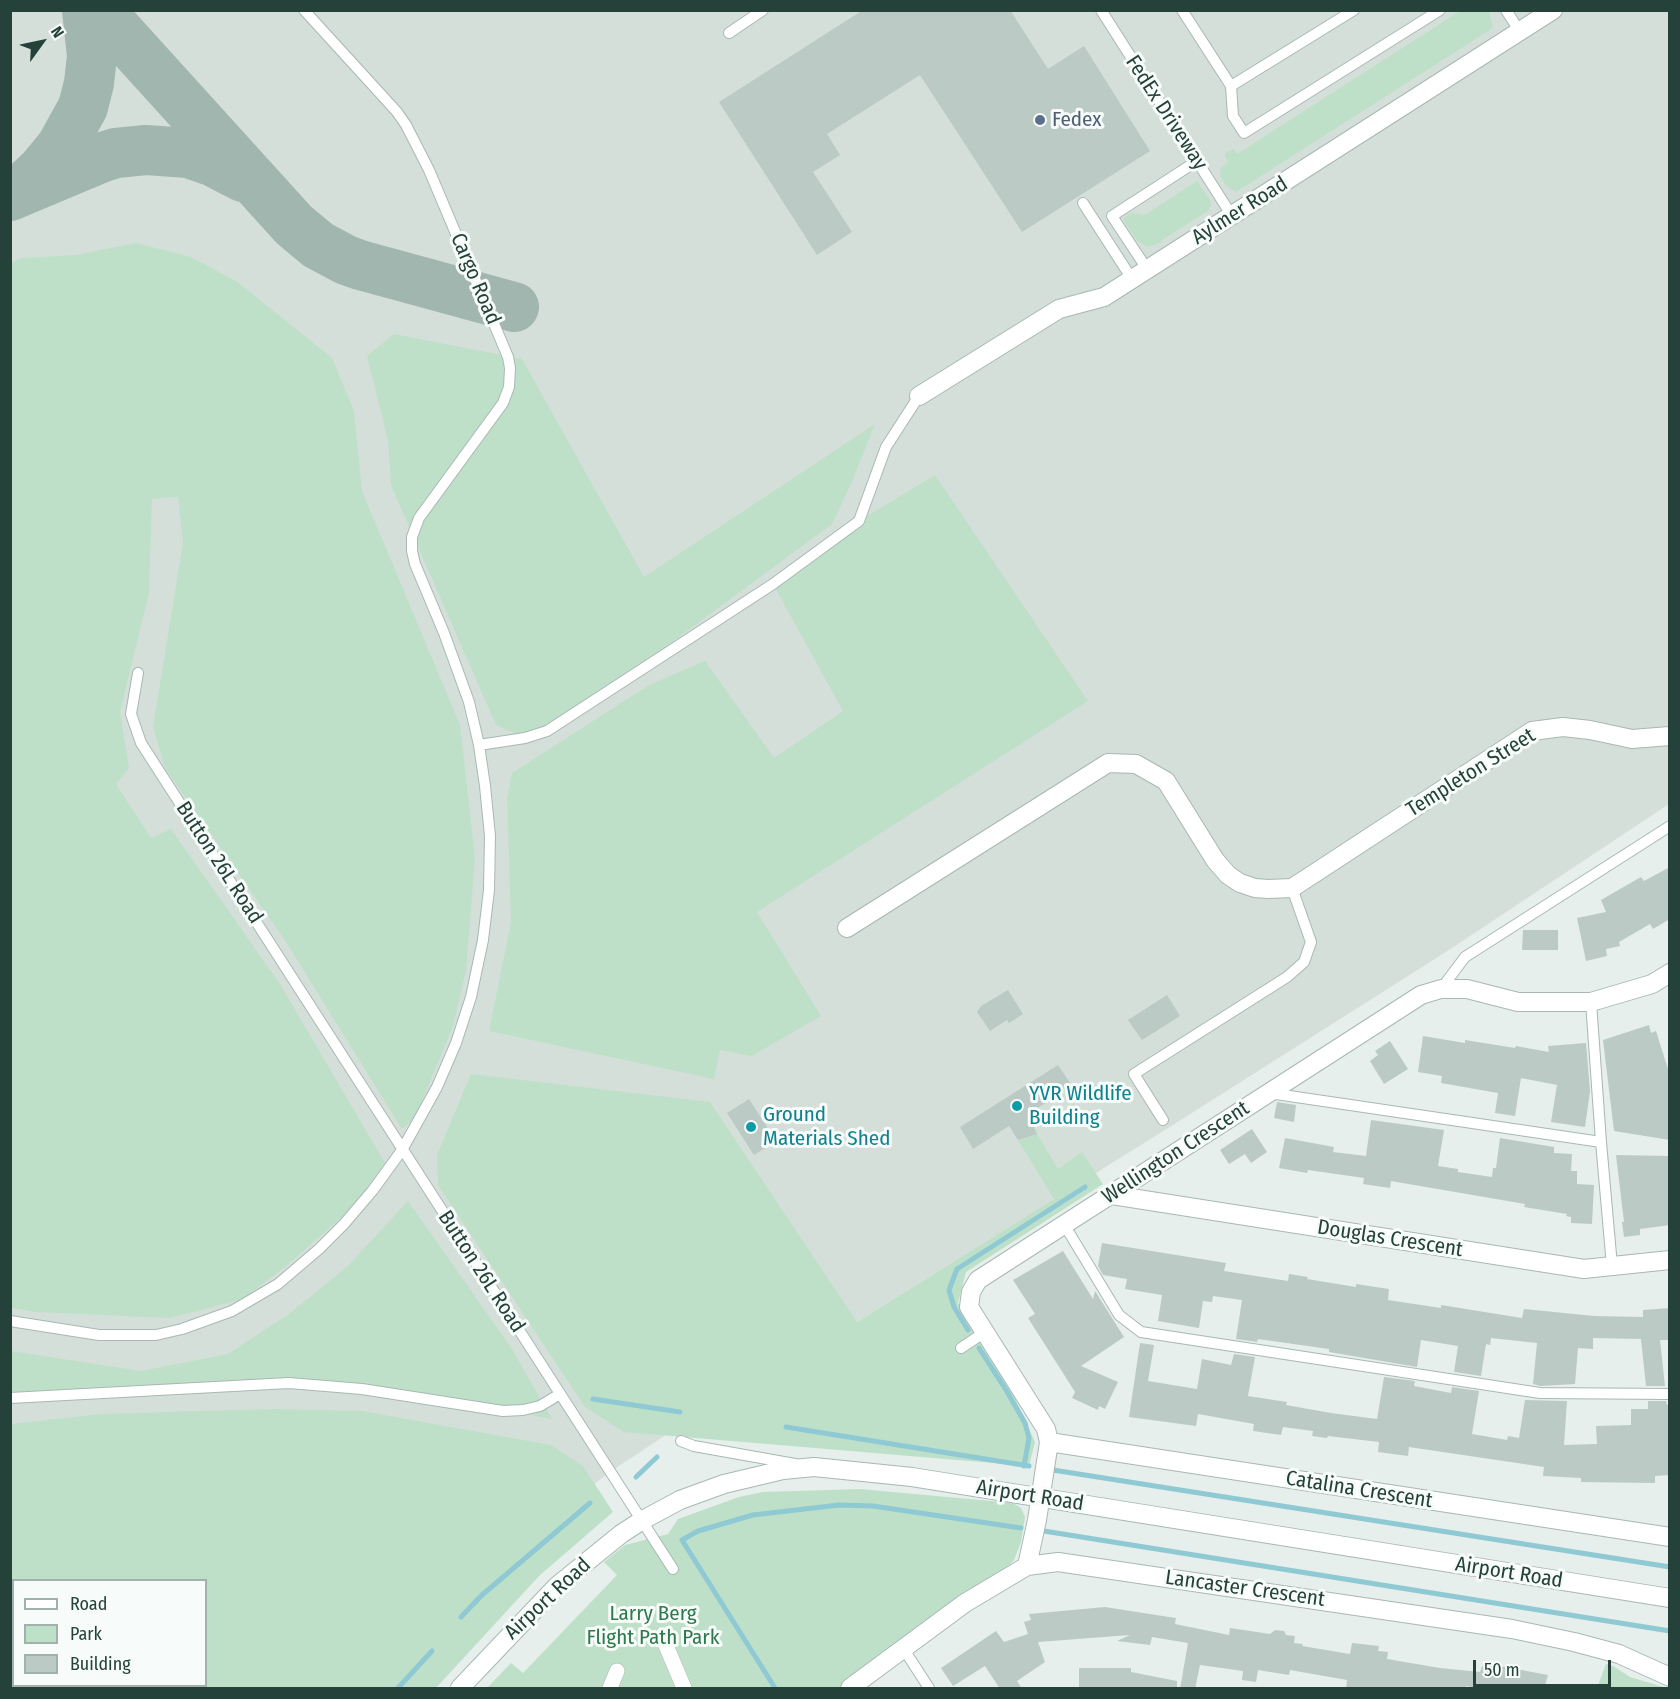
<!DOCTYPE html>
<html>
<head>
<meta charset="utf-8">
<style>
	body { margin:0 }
	#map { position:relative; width:1680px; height:1699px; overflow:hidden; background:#e6efeb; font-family:"Fira Sans Condensed",sans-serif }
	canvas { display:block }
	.frame { position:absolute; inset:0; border:12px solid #24423a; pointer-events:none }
	.legend { position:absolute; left:12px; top:1579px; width:195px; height:108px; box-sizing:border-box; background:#f7fbf9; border:2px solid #a3b1ad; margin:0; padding:8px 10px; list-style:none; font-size:18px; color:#24423a }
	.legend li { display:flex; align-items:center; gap:12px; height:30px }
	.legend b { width:30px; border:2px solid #a3b1ad }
	.north { position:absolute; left:12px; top:12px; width:60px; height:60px; -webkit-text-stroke:4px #f7fbf9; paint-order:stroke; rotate:57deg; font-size:16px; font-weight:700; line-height:24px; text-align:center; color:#24423a }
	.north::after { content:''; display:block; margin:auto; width:21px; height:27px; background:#24423a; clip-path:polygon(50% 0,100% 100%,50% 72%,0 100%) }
	.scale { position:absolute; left:1473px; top:1660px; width:138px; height:27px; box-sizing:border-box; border:3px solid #24423a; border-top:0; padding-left:8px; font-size:18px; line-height:21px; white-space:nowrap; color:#24423a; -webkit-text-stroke:4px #f7fbf9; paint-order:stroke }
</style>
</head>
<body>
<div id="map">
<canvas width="1680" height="1699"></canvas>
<div class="frame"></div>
<ul class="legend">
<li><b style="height:8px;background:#fff"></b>Road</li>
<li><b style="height:16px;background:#bfe0c8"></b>Park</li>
<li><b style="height:16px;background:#bbcac4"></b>Building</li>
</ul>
<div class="north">N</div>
<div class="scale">50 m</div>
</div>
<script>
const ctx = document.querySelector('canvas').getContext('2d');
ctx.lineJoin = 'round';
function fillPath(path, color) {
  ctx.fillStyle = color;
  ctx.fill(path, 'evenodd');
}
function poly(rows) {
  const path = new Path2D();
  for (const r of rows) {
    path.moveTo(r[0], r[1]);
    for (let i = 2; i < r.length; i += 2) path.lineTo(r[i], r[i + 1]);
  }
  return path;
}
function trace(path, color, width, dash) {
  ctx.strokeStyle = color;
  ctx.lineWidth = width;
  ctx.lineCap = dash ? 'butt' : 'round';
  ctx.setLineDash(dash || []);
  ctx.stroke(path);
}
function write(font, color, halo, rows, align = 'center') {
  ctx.font = font + ' "Fira Sans Condensed",sans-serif';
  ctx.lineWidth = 6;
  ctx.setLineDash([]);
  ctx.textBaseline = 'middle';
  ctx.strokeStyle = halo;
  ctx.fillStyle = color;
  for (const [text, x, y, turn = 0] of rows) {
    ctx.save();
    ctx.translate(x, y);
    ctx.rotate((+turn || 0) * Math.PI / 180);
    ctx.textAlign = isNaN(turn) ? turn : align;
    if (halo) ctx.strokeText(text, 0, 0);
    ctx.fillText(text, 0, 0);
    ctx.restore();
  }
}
fillPath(poly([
	[11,11,1669,11,1669,804,1449,950,1165,1130,857,1322,855,1319,711,1405,610,1472,323,1688,11,1688],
	[14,1580,206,1580,206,1686,14,1686]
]), '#d4dfda');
fillPath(poly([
	[1460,11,1489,11,1493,28,1236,192,1226,186,1220,175,1221,168,1228,161,1224,154,1233,149,1237,154],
	[1197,181,1210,200,1211,205,1208,211,1162,240,1162,242,1148,247,1137,241,1124,221,1124,218,1131,213,1145,215],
	[136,243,191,257,236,281,332,358,354,411,362,491,460,725,475,858,466,971,453,1026,415,1118,402,1129,286,942,165,768,153,727,183,543,178,497,152,499,149,593,120,712,129,768,116,784,151,838,171,829,280,984,385,1163,351,1209,286,1266,243,1299,170,1318,36,1312,11,1308,10,264,21,258,76,255],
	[394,334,522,359,644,577,875,424,851,484,832,524,553,730,525,738,496,725,391,485,388,440,367,356],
	[935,475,1088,701,757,912,821,1016,752,1056,720,1050,714,1079,489,1031,511,922,507,798,512,773,649,685,705,661,774,758,843,711,773,584,859,521],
	[471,1074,710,1102,857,1322,1054,1199,1018,1140,1037,1134,1058,1169,1082,1152,1103,1184,966,1272,958,1303,1014,1396,1035,1442,1029,1466,624,1432,585,1407,438,1185,437,1155],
	[408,1201,512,1349,552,1419,410,1393,294,1380,11,1397,11,1351,141,1371,228,1354,289,1314,348,1266],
	[274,1409,362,1411,551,1445,583,1466,613,1512,539,1576,436,1688,11,1688,11,1424,100,1414],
	[14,1580,206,1580,206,1686,14,1686],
	[860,1489,1013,1503,1021,1508,1025,1517,1021,1542,1014,1560,1004,1571,920,1624,840,1688,487,1688,511,1663,523,1673,617,1575,604,1562,625,1545,668,1534,678,1519,739,1497,763,1492],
	[1606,1664,1613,1666,1630,1677,1667,1688,1597,1688]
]), '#bfe0c8');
trace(poly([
	[968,1330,954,1307,949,1290,957,1269,1085,1187],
	[979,1348,1006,1390,1025,1423,1029,1438,1024,1466],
	[593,1399,680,1412],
	[786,1427,1029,1466],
	[1053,1470,1670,1567],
	[636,1477,657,1457],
	[1044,1531,1670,1631],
	[461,1617,482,1595,590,1503],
	[398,1688,432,1651],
	[775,1688,682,1540,698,1531,753,1515,839,1505,873,1506,1021,1528]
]), '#8ec9d4', 5);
trace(poly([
	[99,10,294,225,318,245,346,260,360,265,514,307],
	[26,185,42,170,61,147,83,107,89,83,92,56,87,10],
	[10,196,103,157,116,153,146,150,188,153,214,162,243,177]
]), '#a2b6b0', 50);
fillPath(poly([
	[863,10,1010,10,1048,69,1084,46,1150,151,1022,232,920,75,827,134,840,155,813,172,852,232,817,255,719,102],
	[1670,867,1670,919,1653,929,1650,924,1619,942,1620,946,1606,949,1607,956,1586,961,1577,918,1606,912,1601,900,1641,877,1644,881],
	[1523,930,1558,930,1558,950,1522,950],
	[1008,990,1023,1014,1009,1023,1007,1020,990,1031,977,1012,981,1006],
	[1167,995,1180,1016,1142,1040,1128,1020],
	[1649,1025,1651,1033,1656,1031,1668,1069,1670,1068,1670,1140,1614,1131,1603,1040],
	[1423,1036,1465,1043,1465,1040,1515,1048,1516,1046,1549,1052,1548,1046,1586,1043,1590,1091,1585,1127,1551,1122,1557,1085,1521,1078,1515,1116,1495,1113,1498,1093,1441,1083,1442,1076,1418,1072],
	[1390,1041,1408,1069,1384,1084,1370,1061,1378,1055,1375,1051],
	[1058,1065,1072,1086,1028,1114,1037,1134,1018,1140,1009,1126,973,1149,960,1127],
	[749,1099,776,1141,754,1155,727,1113],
	[1277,1102,1296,1105,1294,1122,1274,1118],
	[1371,1120,1444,1130,1438,1166,1458,1169,1458,1172,1492,1177,1493,1168,1496,1168,1500,1138,1554,1147,1554,1153,1572,1154,1571,1171,1577,1171,1577,1184,1594,1185,1592,1224,1571,1223,1571,1217,1566,1216,1567,1214,1524,1207,1525,1204,1391,1181,1390,1188,1363,1184,1364,1178,1308,1170,1307,1173,1279,1168,1285,1138,1334,1147,1333,1152,1366,1156],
	[1252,1129,1267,1152,1251,1163,1245,1154,1229,1164,1220,1150],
	[1616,1155,1670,1156,1670,1225,1640,1229,1640,1235,1624,1237,1622,1222,1624,1222],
	[1102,1243,1226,1263,1224,1271,1288,1281,1289,1274,1308,1277,1307,1279,1356,1287,1356,1284,1389,1289,1388,1300,1441,1308,1441,1305,1522,1318,1524,1309,1594,1316,1643,1317,1643,1310,1670,1308,1670,1340,1660,1340,1665,1386,1646,1386,1641,1339,1593,1338,1593,1349,1578,1348,1575,1384,1541,1386,1533,1384,1537,1343,1491,1338,1490,1345,1486,1344,1481,1376,1454,1372,1458,1346,1421,1340,1417,1367,1329,1352,1329,1349,1258,1339,1257,1342,1236,1339,1242,1300,1213,1296,1212,1302,1203,1301,1199,1328,1158,1321,1162,1295,1125,1289,1127,1279,1103,1275,1098,1266],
	[1063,1251,1093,1299,1095,1291,1124,1337,1081,1366,1118,1382,1105,1409,1099,1406,1098,1410,1072,1398,1075,1392,1028,1318,1035,1314,1013,1280],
	[1140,1343,1154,1345,1148,1381,1197,1389,1202,1359,1231,1365,1234,1354,1255,1357,1248,1396,1287,1402,1286,1405,1331,1413,1377,1419,1384,1377,1415,1381,1414,1386,1451,1393,1452,1387,1479,1391,1472,1434,1507,1440,1508,1436,1519,1438,1525,1400,1567,1401,1564,1445,1597,1444,1596,1426,1631,1425,1631,1409,1648,1409,1648,1401,1666,1401,1667,1405,1670,1405,1670,1475,1655,1476,1655,1483,1581,1482,1581,1478,1543,1476,1544,1467,1409,1447,1408,1456,1378,1452,1379,1442,1328,1436,1327,1438,1312,1436,1313,1431,1283,1427,1281,1435,1253,1431,1254,1424,1198,1414,1196,1426,1129,1417],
	[1105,1607,1169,1617,1176,1618,1175,1624,1229,1635,1230,1628,1270,1634,1275,1630,1284,1631,1286,1635,1295,1636,1294,1643,1303,1644,1302,1646,1350,1654,1352,1643,1379,1646,1378,1651,1388,1652,1387,1659,1440,1668,1480,1672,1482,1666,1489,1667,1489,1664,1548,1675,1544,1689,1479,1689,1466,1686,1466,1689,1346,1689,1347,1680,1290,1670,1289,1675,1258,1670,1256,1682,1242,1680,1243,1671,1200,1665,1195,1689,1180,1689,1188,1643,1152,1637,1150,1645,1117,1641,1130,1635,1038,1642,1045,1662,1017,1681,1022,1689,1000,1689,985,1666,953,1686,941,1668,996,1631,1004,1642,1028,1634,1024,1622,1031,1620,1029,1614],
	[1079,1668,1131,1668,1131,1672,1177,1681,1177,1689,1079,1687]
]), '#bbcac4');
const service = poly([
	[1101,10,1232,216],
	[1182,10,1231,86,1354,10],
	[1506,10,1520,32],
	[729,33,763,10],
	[1231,86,1233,116,1244,133,1440,10],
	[1083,203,1132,279],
	[1147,269,1112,216,1197,161],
	[138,673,131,714,141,743,673,1569],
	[479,745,525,738,547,731,773,584,859,521,886,447,919,396],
	[1441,989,1465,957,1670,826],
	[1591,1002,1601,1142,1612,1266],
	[1269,1093,1601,1142],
	[1163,1120,1134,1074,1287,977,1304,962,1311,942,1292,888],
	[1065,1226,1119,1315,1141,1332,1540,1393,1670,1394],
	[10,1321,99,1335,156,1335,182,1329,232,1311,278,1284,319,1249,344,1224,373,1190,402,1150,437,1087,456,1043,471,997,483,940,489,890,490,836,485,786,479,745,469,702,444,633,415,564,412,551,412,537,419,518,503,403,509,387,510,368,508,357,429,170,406,125,397,112,304,10],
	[961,1348,985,1332],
	[10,1398,289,1383,362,1389,503,1411,523,1410,540,1406,560,1394],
	[681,1441,694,1446,795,1464],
	[903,1648,929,1688]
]);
const pedestrian = poly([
	[662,1636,684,1688],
	[610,1688,617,1671]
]);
const minor = poly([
	[919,396,1059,309,1104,297,1553,10],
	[847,928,1108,763,1136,764,1166,781,1215,860,1228,875,1240,883,1255,888,1268,889,1292,888,1532,731,1563,727,1590,730,1632,739,1670,736],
	[1112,1195,1584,1269,1670,1260],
	[1049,1442,1670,1537],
	[1027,1566,1037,1520,1049,1442,1046,1429,969,1307,971,1292,978,1280,1421,995,1441,989,1467,989,1518,1002,1591,1002,1652,984,1670,973],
	[850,1688,965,1603,1027,1566,1058,1562,1512,1629,1574,1642,1619,1654,1670,1677]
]);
const tertiary = poly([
	[460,1688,557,1586,621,1534,641,1521,680,1500,724,1484,783,1470,814,1467,912,1477,1670,1598]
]);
trace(service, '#a8b8b2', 12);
trace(pedestrian, '#a8b8b2', 16);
trace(minor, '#a8b8b2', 20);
trace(tertiary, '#a8b8b2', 20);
trace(service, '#fff', 10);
trace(pedestrian, '#fff', 15);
trace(minor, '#fff', 18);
trace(tertiary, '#fff', 18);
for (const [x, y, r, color] of [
	[1040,120,6,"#5c6f8a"],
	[1017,1106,6,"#0f9aa8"],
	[751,1127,6,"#0f9aa8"]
]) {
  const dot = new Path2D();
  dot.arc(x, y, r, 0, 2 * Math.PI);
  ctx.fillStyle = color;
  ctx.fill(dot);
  trace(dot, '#f7fbf9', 2);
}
write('21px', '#24423a', '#f7fbf9', [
	["FedEx Driveway",1166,113,57],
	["Aylmer Road",1240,211,-32],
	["Cargo Road",475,279,67],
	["Templeton Street",1471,773,-32],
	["Button 26L Road",219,863,57],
	["Wellington Crescent",1176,1153,-33],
	["Douglas Crescent",1390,1239,9],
	["Button 26L Road",481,1272,57],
	["Catalina Crescent",1359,1490,9],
	["Airport Road",1030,1496,9],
	["Airport Road",1509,1573,9],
	["Lancaster Crescent",1245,1589,8],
	["Airport Road",548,1599,-43]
]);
write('21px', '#4e5e75', '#f7fbf9', [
	["Fedex",1052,120]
], 'left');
write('21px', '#0d838f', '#f7fbf9', [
	["YVR Wildlife",1029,1094],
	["Building",1029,1118],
	["Ground",763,1115],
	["Materials Shed",763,1139]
], 'left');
write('21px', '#2d7a4b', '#f7fbf9', [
	["Larry Berg",653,1614],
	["Flight Path Park",653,1638]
]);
</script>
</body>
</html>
